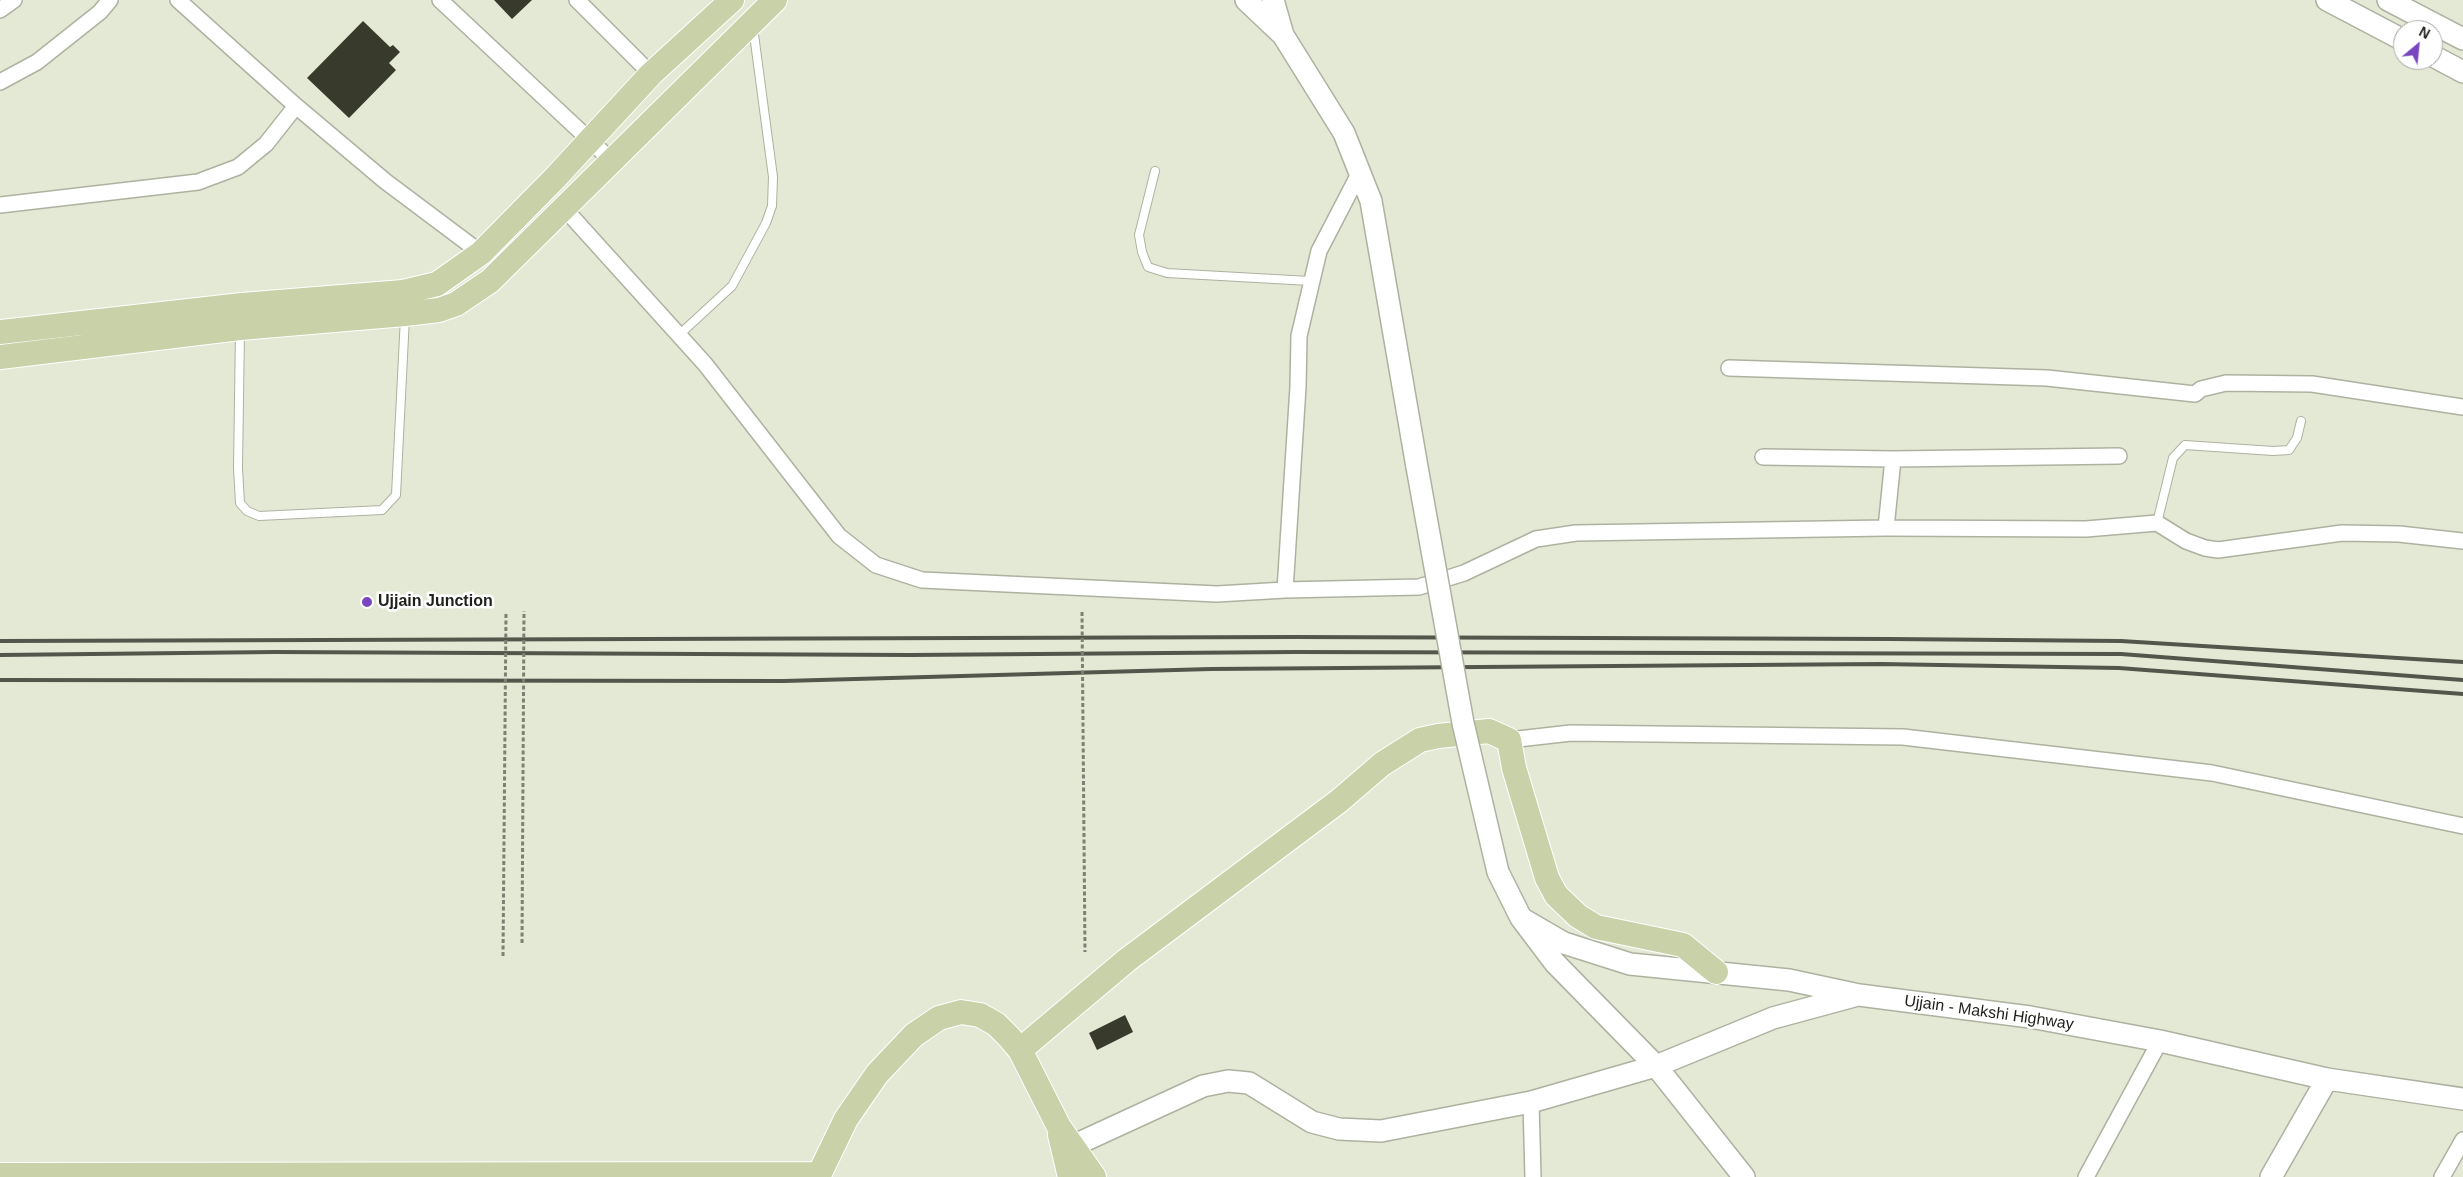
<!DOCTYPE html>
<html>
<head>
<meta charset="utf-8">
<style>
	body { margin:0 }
	#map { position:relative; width:2463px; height:1177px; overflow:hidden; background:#e4e9d6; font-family:Helvetica,sans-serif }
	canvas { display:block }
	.north { position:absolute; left:2393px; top:20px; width:50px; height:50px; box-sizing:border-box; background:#fff; border:1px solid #a5a6a3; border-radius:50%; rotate:28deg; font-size:14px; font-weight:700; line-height:20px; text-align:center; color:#1e2019 }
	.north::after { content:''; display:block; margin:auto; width:18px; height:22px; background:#7847bf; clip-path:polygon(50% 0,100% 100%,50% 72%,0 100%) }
</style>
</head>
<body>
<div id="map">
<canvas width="2463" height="1177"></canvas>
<div class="north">N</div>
</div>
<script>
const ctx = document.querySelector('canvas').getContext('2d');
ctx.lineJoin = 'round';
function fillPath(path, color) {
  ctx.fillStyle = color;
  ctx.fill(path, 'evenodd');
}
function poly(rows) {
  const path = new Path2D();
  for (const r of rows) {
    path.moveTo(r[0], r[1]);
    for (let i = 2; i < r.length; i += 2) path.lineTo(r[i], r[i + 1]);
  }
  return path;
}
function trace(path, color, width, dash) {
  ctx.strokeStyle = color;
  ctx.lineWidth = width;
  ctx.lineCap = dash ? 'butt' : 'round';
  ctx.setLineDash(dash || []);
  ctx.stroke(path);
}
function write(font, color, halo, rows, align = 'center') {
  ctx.font = font + ' Helvetica,sans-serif';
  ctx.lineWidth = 5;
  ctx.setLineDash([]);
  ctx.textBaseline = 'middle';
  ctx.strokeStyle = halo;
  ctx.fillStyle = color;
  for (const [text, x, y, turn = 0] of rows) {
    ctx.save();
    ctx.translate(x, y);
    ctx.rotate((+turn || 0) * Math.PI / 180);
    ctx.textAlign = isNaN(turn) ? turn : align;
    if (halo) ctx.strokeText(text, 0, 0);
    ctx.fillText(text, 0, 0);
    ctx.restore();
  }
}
fillPath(poly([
	[494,0,532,0,512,19],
	[363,21,390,47,393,45,400,52,389,63,396,70,349,118,307,78],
	[1125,1015,1133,1032,1097,1050,1089,1033]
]), '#383b2c');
const lane = poly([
	[1155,171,1139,235,1142,252,1148,267,1167,273,1310,281],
	[240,330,238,468,240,503,247,511,259,516,382,510,396,495,405,317],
	[679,335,732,286,766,223,772,206,773,177,753,27],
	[2157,523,2173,458,2185,445,2273,451,2289,450,2297,438,2301,421]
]);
const street = poly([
	[178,0,296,106,385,181,481,253],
	[440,0,612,161],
	[577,0,651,74],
	[0,10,14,0],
	[0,82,37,62,100,12,110,0],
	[0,205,198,182,238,167,266,144,296,106],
	[564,208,705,364,839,536,876,565,922,580,1217,594,1285,590,1419,587,1464,573,1536,539,1576,533,1886,528,2086,529,2157,523,2186,541,2205,548,2218,550,2342,533,2399,534,2463,541],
	[1729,368,2047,378,2195,394,2201,389,2226,383,2312,384,2463,407],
	[1763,457,1893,459],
	[1886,528,1893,459,2119,456],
	[1285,590,1298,387,1299,336,1319,251,1360,172],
	[1509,740,1571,733,1903,737,2212,773,2463,826],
	[1531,1102,1533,1177],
	[2086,1177,2160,1041],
	[2442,1177,2463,1140]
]);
const secondary = poly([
	[1246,0,1283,35,1344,133,1371,201,1417,467],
	[1273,0,1283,35],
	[2327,0,2403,40],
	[2388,0,2463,39],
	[2433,56,2463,72],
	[1498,872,1521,918,1555,963,1656,1066,1744,1177],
	[1521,918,1564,943,1630,964,1789,980,1859,995,2030,1017,2160,1041,2327,1079,2463,1099],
	[1064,1150,1203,1086,1228,1081,1249,1083,1312,1122,1339,1129,1381,1131,1531,1102,1656,1066,1773,1018,1854,996],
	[2271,1177,2327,1079]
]);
const primary = poly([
	[0,332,242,305,403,292,437,284,481,253,555,178,651,74,732,0],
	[0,357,240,328,405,314,439,310,456,304,490,281,775,0],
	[1020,1050,1127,960,1339,801,1382,764,1420,740,1438,736,1489,731,1509,740,1514,768,1547,878,1556,895,1578,916,1596,927,1683,945,1716,972],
	[1060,1135,1070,1177],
	[0,1175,819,1174],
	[818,1177,846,1119,877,1074,914,1035,939,1018,961,1012,980,1015,996,1024,1009,1037,1020,1050,1059,1127,1094,1177]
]);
trace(lane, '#adb2a0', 10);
trace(street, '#adb2a0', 18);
trace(secondary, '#adb2a0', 24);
trace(primary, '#fff', 26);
trace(lane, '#fff', 8);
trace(street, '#fff', 15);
trace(secondary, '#fff', 21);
trace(primary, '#c8d1a8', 24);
trace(poly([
	[0,641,1293,637,1890,639,2121,641,2463,662],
	[0,655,275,652,910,655,1294,652,2121,654,2463,680],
	[0,680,784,681,1211,669,1881,664,2119,668,2463,694]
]), '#54564c', 4);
const secondaryBridge = poly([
	[1417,467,1463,723,1498,872]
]);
trace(secondaryBridge, '#adb2a0', 24, []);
trace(poly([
	[1082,612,1085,952],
	[522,943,524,611],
	[503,956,506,612]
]), '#7d8073', 3, [4, 2.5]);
trace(secondaryBridge, '#fff', 21);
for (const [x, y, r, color] of [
	[367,602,6,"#7847bf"]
]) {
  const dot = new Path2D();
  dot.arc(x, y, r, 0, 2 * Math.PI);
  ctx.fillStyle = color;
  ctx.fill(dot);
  trace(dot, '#fff', 2);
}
write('bold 16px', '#1e2019', '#fff', [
	["Ujjain Junction",378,602]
], 'left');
write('16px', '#1e2019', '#fff', [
	["Ujjain - Makshi Highway",1989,1013,8]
]);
</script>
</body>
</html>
